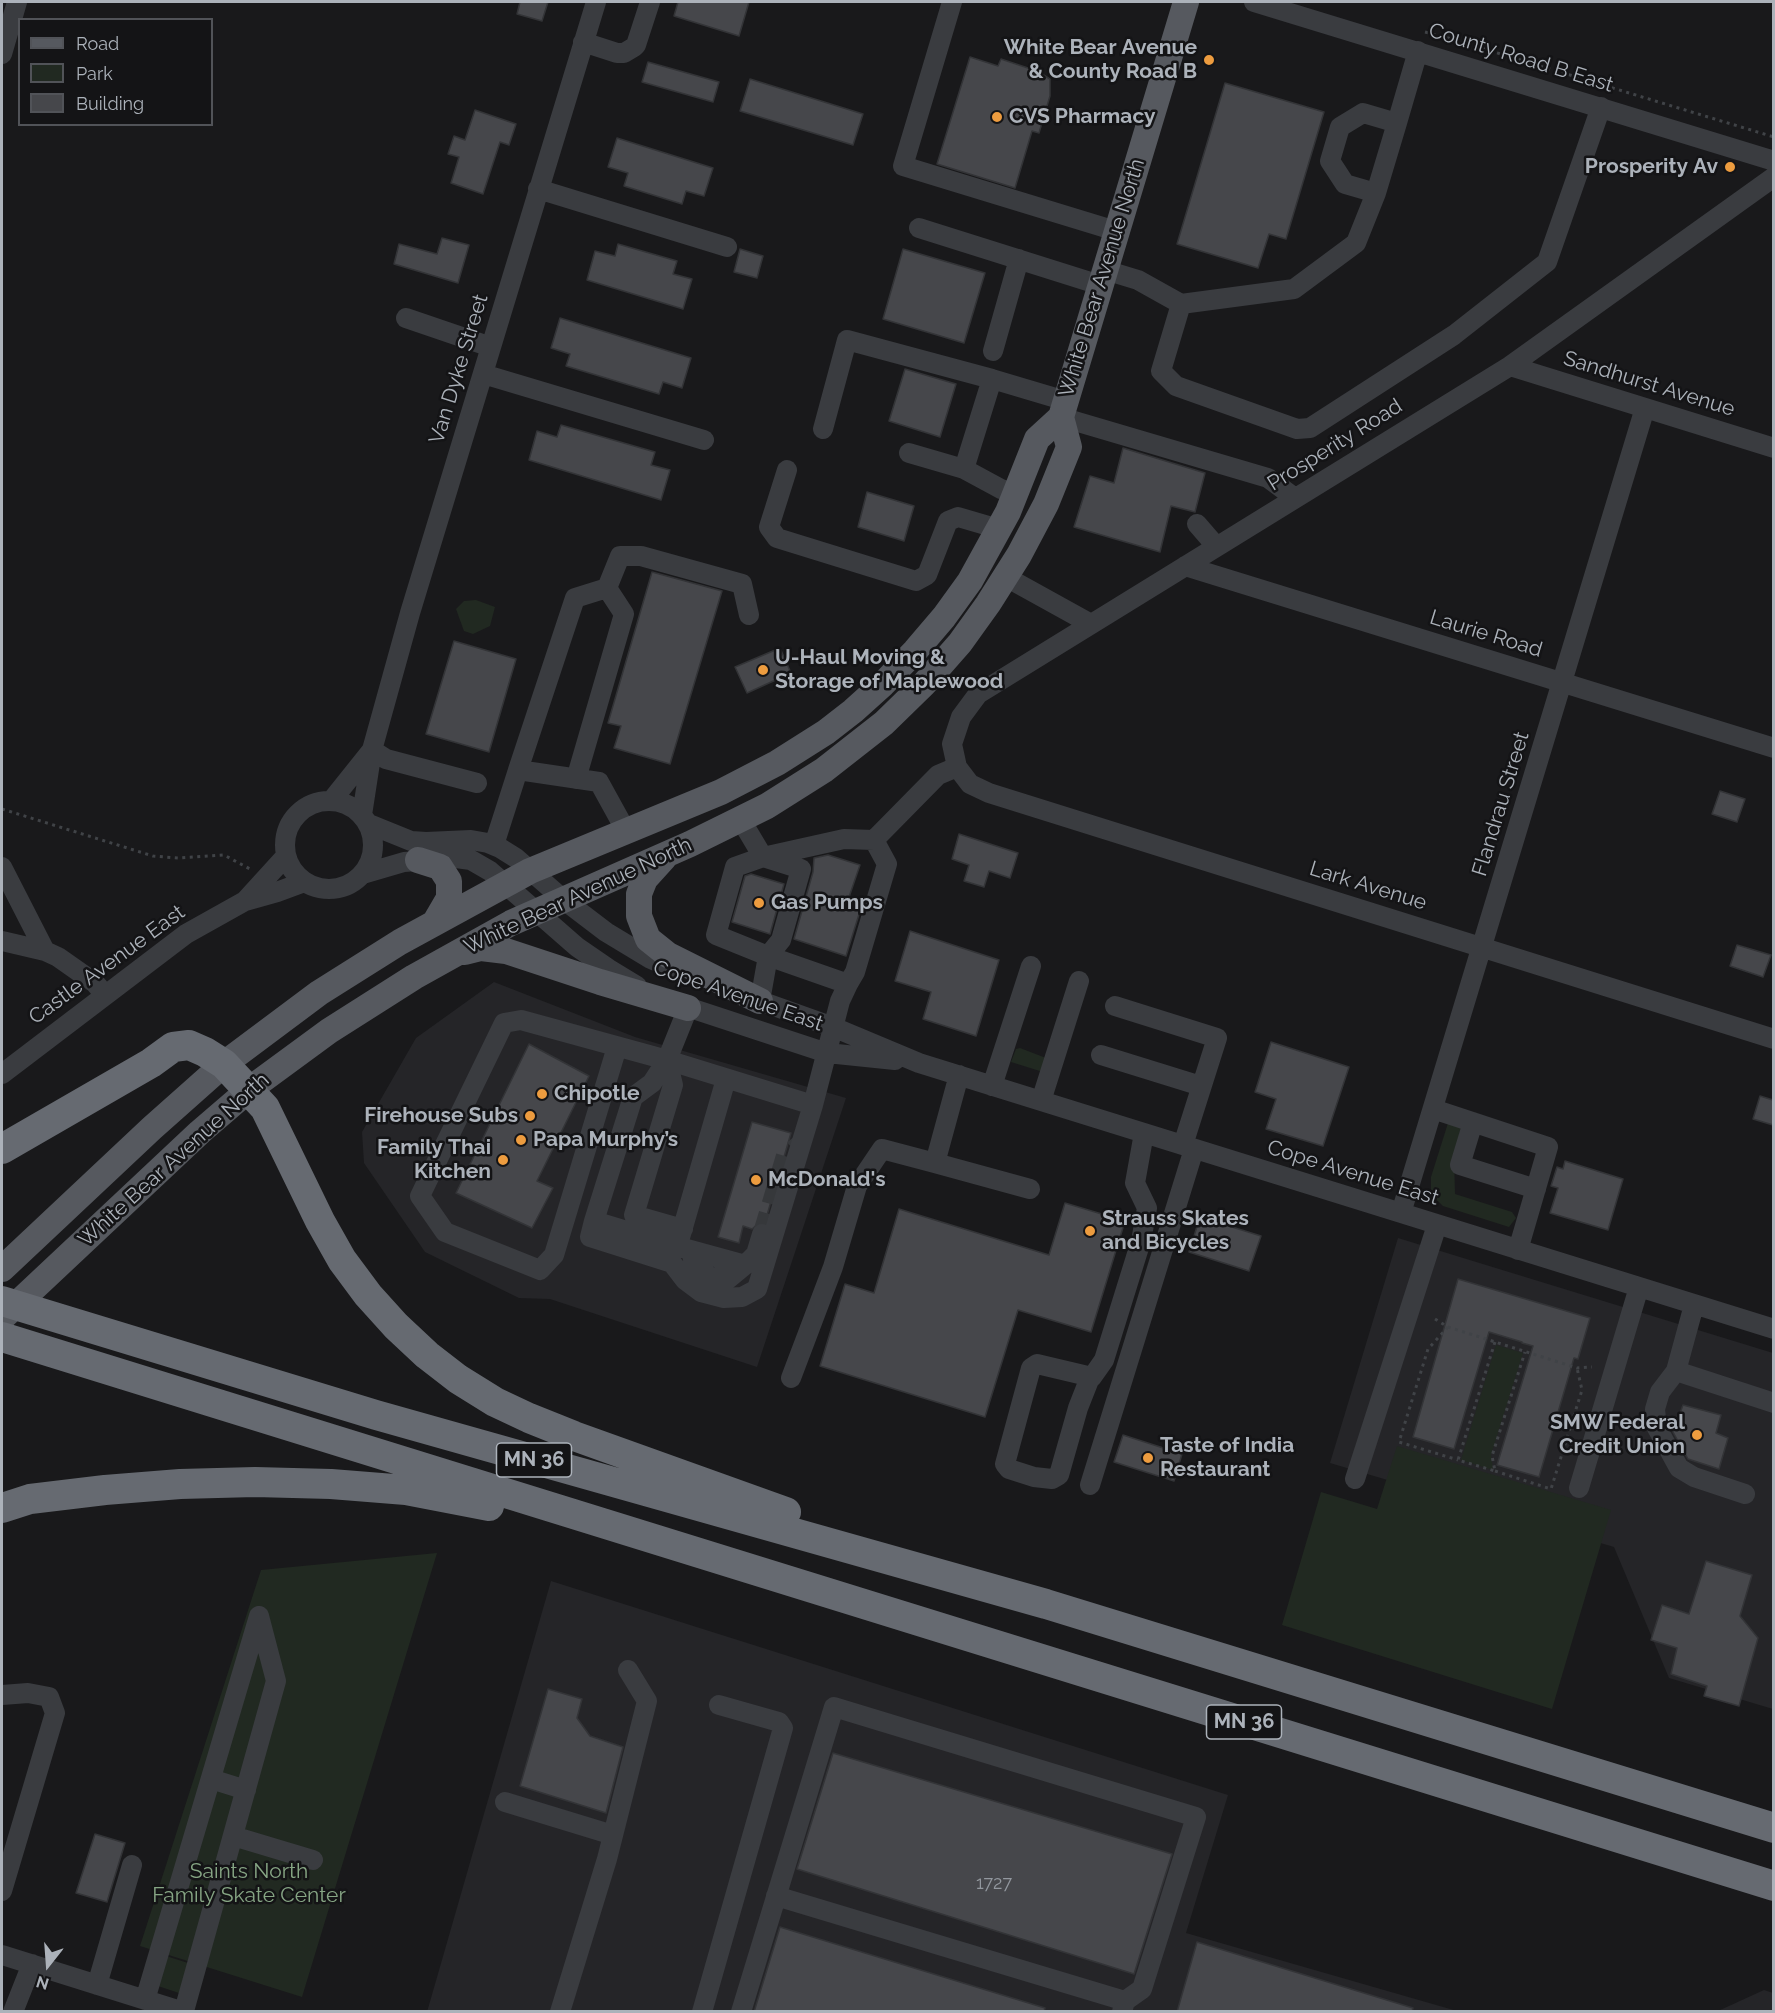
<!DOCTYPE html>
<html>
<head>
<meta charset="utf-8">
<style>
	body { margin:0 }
	#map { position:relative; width:1775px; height:2013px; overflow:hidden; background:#19191b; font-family:Raleway,sans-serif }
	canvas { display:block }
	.frame { position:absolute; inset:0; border:3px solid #acb2ba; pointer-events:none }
	.legend { position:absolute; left:18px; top:18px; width:195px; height:108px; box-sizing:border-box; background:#141416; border:2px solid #515358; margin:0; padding:8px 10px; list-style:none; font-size:18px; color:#acb2ba }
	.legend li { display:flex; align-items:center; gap:12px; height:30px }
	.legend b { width:30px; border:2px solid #515358 }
	.north { position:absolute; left:18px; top:1935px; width:60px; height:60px; -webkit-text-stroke:4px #141416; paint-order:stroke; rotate:197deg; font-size:16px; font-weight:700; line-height:24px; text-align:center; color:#acb2ba }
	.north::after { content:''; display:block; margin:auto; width:21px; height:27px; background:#acb2ba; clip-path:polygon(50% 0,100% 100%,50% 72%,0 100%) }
</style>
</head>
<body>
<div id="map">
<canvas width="1775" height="2013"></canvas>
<div class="frame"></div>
<ul class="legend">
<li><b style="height:8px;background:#56595f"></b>Road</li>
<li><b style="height:16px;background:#212921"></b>Park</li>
<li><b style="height:16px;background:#46474b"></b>Building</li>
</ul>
<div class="north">N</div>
</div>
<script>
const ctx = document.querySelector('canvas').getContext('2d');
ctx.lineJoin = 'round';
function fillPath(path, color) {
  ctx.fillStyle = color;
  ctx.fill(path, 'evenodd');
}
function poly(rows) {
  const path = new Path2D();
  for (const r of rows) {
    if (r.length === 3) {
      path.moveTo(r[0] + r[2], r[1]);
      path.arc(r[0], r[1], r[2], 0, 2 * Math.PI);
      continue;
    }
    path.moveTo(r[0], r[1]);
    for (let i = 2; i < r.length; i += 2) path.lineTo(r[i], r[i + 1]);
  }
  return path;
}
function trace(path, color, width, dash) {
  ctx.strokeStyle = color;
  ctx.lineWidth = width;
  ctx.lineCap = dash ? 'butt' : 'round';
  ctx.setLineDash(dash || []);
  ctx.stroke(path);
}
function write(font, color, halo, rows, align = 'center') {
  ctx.font = font + ' Raleway,sans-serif';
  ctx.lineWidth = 5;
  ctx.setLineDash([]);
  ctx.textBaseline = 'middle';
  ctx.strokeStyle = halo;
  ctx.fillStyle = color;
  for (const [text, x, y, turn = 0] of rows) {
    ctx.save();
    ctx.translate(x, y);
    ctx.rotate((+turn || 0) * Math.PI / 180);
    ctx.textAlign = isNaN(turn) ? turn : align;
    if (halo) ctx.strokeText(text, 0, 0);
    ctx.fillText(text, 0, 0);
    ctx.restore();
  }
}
fillPath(poly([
	[494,982,635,1037,846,1098,757,1367,550,1299,519,1298,425,1252,364,1163,362,1132,416,1038],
	[1398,1238,1773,1353,1773,1709,1669,1678,1614,1547,1330,1463],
	[551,1581,1228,1795,1186,1933,1457,2011,427,2012],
	[1764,1990,1773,1993,1773,2011,1718,2011]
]), '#252528');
fillPath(poly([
	[476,600,495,607,490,626,473,634,464,631,456,609,464,601],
	[1020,1048,1046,1058,1043,1072,1011,1062,1016,1049],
	[1448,1123,1461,1127,1454,1157,1455,1194,1512,1212,1516,1218,1509,1227,1443,1206,1431,1194,1431,1177],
	[1496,1345,1523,1353,1491,1455,1493,1470,1461,1460],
	[1397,1446,1611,1510,1552,1709,1282,1625,1321,1492,1377,1509],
	[437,1553,302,1997,140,1946,261,1570],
	[166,1956,191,1964,182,1994,158,1986]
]), '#212921');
const building = poly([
	[520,2,548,2,542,21,517,14,520,2],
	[678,2,749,2,739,36,674,16,678,2],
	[970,57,998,66,1001,59,1037,71,1050,79,1050,96,1039,133,1032,131,1015,188,937,164,970,57],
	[648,62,719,82,713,102,642,82,648,62],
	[750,79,863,114,853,145,740,111,750,79],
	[1225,83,1324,112,1286,239,1269,234,1258,268,1177,244,1225,83],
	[475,110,516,124,509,145,500,142,483,194,451,183,459,157,448,154,454,136,465,140,475,110],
	[617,138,713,168,704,196,686,191,682,204,624,186,628,173,608,167,617,138],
	[442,238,469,245,458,283,394,264,399,244,437,254,442,238],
	[618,244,677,261,673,274,692,279,683,309,587,280,595,251,615,256,618,244],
	[740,249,763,256,757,278,734,272,740,249],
	[903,249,985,273,964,343,883,319,903,249],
	[560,318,691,358,682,388,663,382,659,394,566,366,570,354,551,348,560,318],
	[905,369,956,384,940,437,889,421,905,369],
	[561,425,655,452,651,465,670,470,661,500,529,460,537,431,557,437,561,425],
	[1123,448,1205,473,1195,512,1171,506,1160,552,1074,527,1090,476,1114,483,1123,448],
	[867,492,914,506,904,541,858,527,867,492],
	[652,572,722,591,670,764,614,748,621,726,608,723,652,572],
	[454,641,516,659,489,752,426,734,454,641],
	[780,648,791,673,747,693,735,667,780,648],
	[1720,791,1745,799,1737,822,1712,814,1720,791],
	[959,834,1018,853,1010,878,989,871,984,887,964,881,969,865,952,859,959,834],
	[828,855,860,865,847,903,861,908,846,956,794,939,813,872,814,858,828,855],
	[751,874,784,884,770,934,732,922,745,876,751,874],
	[910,931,999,960,976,1036,923,1019,931,992,895,981,910,931],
	[1737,945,1771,955,1763,977,1730,966,1737,945],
	[1271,1042,1349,1067,1323,1146,1266,1129,1276,1099,1255,1092,1271,1042],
	[529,1044,589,1076,537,1181,553,1188,532,1228,456,1193,529,1044],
	[1760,1096,1773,1100,1773,1125,1753,1119,1760,1096],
	[752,1122,791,1133,765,1222,759,1223,752,1229,743,1226,739,1243,718,1237,752,1122],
	[1565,1161,1623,1179,1608,1230,1550,1213,1558,1188,1551,1186,1557,1167,1563,1169,1565,1161],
	[1065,1203,1125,1221,1091,1332,1018,1310,985,1417,820,1366,845,1284,874,1293,899,1209,1049,1255,1065,1203],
	[1200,1217,1261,1236,1249,1271,1189,1252,1200,1217],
	[1458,1279,1590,1318,1578,1359,1574,1358,1539,1477,1497,1465,1533,1346,1522,1343,1522,1342,1489,1332,1454,1449,1413,1437,1458,1279],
	[1683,1405,1721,1415,1716,1433,1728,1438,1719,1469,1688,1459,1673,1432,1683,1405],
	[1123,1435,1182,1454,1174,1481,1114,1462,1123,1435],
	[1706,1561,1752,1575,1740,1616,1758,1638,1739,1706,1704,1696,1707,1686,1671,1674,1677,1648,1651,1640,1662,1605,1689,1614,1706,1561],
	[548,1689,582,1699,577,1718,590,1736,623,1747,606,1813,520,1786,548,1689],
	[833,1753,1172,1854,1134,1974,797,1869,833,1753],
	[95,1834,125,1843,107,1902,76,1893,95,1834],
	[780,1927,1045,2008,1044,2012,754,2012,780,1927],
	[1197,1942,1413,2008,1412,2012,1177,2012,1197,1942]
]);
fillPath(building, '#46474b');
trace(building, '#333437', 1.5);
trace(poly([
	[763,1233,786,1156,801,1144]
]), '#36383b', 20, [20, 10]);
trace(poly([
	[1425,32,1448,38,1774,137],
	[2,809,153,856,178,858,224,855,250,869],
	[1435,1319,1448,1327,1577,1368,1592,1367],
	[1448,1327,1428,1349,1399,1442,1458,1460],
	[1495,1342,1458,1460,1495,1471,1492,1456,1525,1352],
	[1495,1471,1551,1489,1582,1390,1577,1368]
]), '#404347', 3, [3, 4.5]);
trace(poly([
	[952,2,903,166,1116,231],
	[1254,2,1774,161],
	[583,42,617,53,624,53,634,47,636,45,650,2],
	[2,54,17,2],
	[1397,123,1363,113,1340,127,1330,161,1345,184,1376,193,1397,123,1418,51],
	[1774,177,1510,366,978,694,961,717,952,744,957,767,970,784,989,793,1774,1039],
	[538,189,727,247],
	[1376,193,1356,243,1294,289,1181,304,1161,371,1176,386,1297,429,1310,428,1454,335,1547,262,1601,107],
	[919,228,1100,285],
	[1105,270,1138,280,1181,304],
	[406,318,491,347],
	[993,351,1019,259],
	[1510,366,1774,448],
	[483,374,704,440],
	[1061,417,1268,478,1295,498],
	[823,429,847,340,992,379],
	[909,453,964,469],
	[787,470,769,527,777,538,916,581,927,575,948,521,958,517,999,529],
	[1016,494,1001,489,964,469,992,379,1066,401],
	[1197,524,1216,546],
	[1185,566,1774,748],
	[1006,577,1091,624],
	[372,750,386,759,477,783],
	[576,779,624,614,607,588],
	[332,800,372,750],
	[329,845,44],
	[362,815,372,750,410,613,596,2],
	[369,824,411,841,426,842,471,840,488,843,500,848,516,858,564,900,606,932,649,958,676,970],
	[626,831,599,782,518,770,575,598,607,588,620,556,641,556,742,584,749,615],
	[874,840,938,775,957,767],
	[494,845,518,770],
	[2,867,45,951],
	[363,874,404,862,456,858,471,860,490,871,577,947,609,969,637,986],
	[245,901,277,892,304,882],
	[2,941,45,951,58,957,95,983,105,995],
	[749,997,833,1027,919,1063,1774,1329],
	[760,1001,768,956,716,935,735,867,763,857,844,839,874,840,887,864,855,972,848,984],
	[675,1003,827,1053,895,1060],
	[1115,1006,1217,1038,1183,1145],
	[688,1008,667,1060,813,1105,840,1001,848,984,768,956,781,940,801,869,763,857,741,820],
	[617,1047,554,1255,540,1270,445,1232,420,1196,504,1023,521,1020,667,1060],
	[1101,1055,1201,1086],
	[667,1060,652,1083,633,1097,594,1221,683,1248,745,1265,756,1254,762,1234],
	[667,1060,673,1085,634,1215,683,1229],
	[2,1074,186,934,245,901,286,856],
	[992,1086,1031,966],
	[1041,1101,1079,981],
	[1433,1109,1548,1147,1518,1250],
	[1473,1122,1460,1165,1536,1189],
	[935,1163,1030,1189],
	[1401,1213,1645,408],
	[594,1221,590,1237,672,1263,685,1280,701,1292,724,1298,742,1297,757,1289,813,1105],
	[679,1241,726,1079],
	[691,1251,694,1263,699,1271,711,1277,728,1279,745,1265],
	[1694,1305,1676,1371,1774,1403],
	[1676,1371,1660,1392,1655,1409,1657,1428,1679,1468,1694,1477,1745,1494],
	[1092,1377,1037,1364,1031,1368,1005,1464,1009,1469,1034,1477,1052,1479,1059,1475,1078,1408,1089,1380,1092,1377,1097,1370,1104,1360,1141,1241,1147,1208,1135,1183,1144,1133],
	[791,1378,833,1267,857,1186,882,1149,935,1163,959,1075],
	[1355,1479,1437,1225],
	[1090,1485,1194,1149],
	[1579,1488,1639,1287],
	[2,1695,28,1693,49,1697,55,1713,2,1891],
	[211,1779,246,1790],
	[505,1802,613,1835],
	[233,1836,313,1860],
	[776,1896,1125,2001],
	[2,1955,184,2012],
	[97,1985,132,1865],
	[145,2000,259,1616],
	[184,2011,276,1681,259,1616],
	[13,2012,32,1964],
	[560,2012,607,1859,647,1701,628,1670],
	[702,2012,783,1728,779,1722,719,1705],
	[741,2012,834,1707,1196,1817,1142,1989,1125,2001,1122,2012]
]), '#3a3c40', 20);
trace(poly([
	[664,858,645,879,639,894,639,916,648,939,668,955,760,1001],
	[418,860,440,867,449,881,449,898,435,922],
	[465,952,481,948,506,951,600,982,688,1008],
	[2,1269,152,1128,224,1064,319,993,400,942,530,871,721,792,777,763,826,732,853,711,883,684,915,651,944,617,970,581,1008,512,1037,439,1061,417,1186,2],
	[2,1318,200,1132,250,1089,329,1031,414,977,511,923,690,844,767,806,824,770,884,723,924,684,960,643,988,604,1019,555,1046,504,1069,447,1061,417]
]), '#56595f', 26);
trace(poly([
	[2,1149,151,1063,173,1047,189,1045,205,1052,224,1064,265,1108,320,1221,342,1260,368,1295,396,1326,427,1355,458,1379,495,1402,529,1418,574,1436,786,1512],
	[2,1301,376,1415,1046,1604,1774,1828],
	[2,1337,1774,1886],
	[2,1508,30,1499,105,1490,180,1484,255,1482,331,1484,406,1490,489,1506]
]), '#666a71', 30);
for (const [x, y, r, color] of [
	[1209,60,6,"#ed9c3f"],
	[997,117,6,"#ed9c3f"],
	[1730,167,6,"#ed9c3f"],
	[763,670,6,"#ed9c3f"],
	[759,903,6,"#ed9c3f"],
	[542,1094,6,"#ed9c3f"],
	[530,1116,6,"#ed9c3f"],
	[521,1140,6,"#ed9c3f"],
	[503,1160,6,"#ed9c3f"],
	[756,1180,6,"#ed9c3f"],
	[1090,1231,6,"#ed9c3f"],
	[1697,1435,6,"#ed9c3f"],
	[1148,1458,6,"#ed9c3f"]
]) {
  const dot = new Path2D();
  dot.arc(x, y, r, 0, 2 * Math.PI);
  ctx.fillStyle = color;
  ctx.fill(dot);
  trace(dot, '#141416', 2);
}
write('18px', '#92979e', null, [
	["1727",994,1884]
]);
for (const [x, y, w] of [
	[534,1460,75],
	[1244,1722,75]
]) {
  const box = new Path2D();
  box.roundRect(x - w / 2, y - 17, w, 34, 4.5);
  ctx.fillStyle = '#141416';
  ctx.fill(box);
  trace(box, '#acb2ba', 1.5);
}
write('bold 20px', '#acb2ba', null, [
	["MN 36",534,1460],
	["MN 36",1244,1722]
]);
write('bold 21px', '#acb2ba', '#141416', [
	["White Bear Avenue",1197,48,"right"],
	["& County Road B",1197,72,"right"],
	["CVS Pharmacy",1009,117],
	["Prosperity Av",1718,167,"right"],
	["U-Haul Moving &",775,658],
	["Storage of Maplewood",775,682],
	["Gas Pumps",771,903],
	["Chipotle",554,1094],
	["Firehouse Subs",518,1116,"right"],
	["Papa Murphy’s",533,1140],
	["Family Thai",491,1148,"right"],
	["Kitchen",491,1172,"right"],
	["McDonald's",768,1180],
	["Strauss Skates",1102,1219],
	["and Bicycles",1102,1243],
	["SMW Federal",1685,1423,"right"],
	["Credit Union",1685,1447,"right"],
	["Taste of India",1160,1446],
	["Restaurant",1160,1470]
], 'left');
write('21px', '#acb2ba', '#141416', [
	["County Road B East",1521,58,17],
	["White Bear Avenue North",1102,278,-73],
	["Van Dyke Street",459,369,-73],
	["Sandhurst Avenue",1649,384,17],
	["Prosperity Road",1335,445,-32],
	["Laurie Road",1486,634,17],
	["Flandrau Street",1501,804,-73],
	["Lark Avenue",1368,886,17],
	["White Bear Avenue North",578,896,-25],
	["Castle Avenue East",107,965,-36],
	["Cope Avenue East",738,996,19],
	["White Bear Avenue North",174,1160,-42],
	["Cope Avenue East",1353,1173,17]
]);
write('21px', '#86a584', '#141416', [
	["Saints North",249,1872],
	["Family Skate Center",249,1896]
]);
</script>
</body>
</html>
